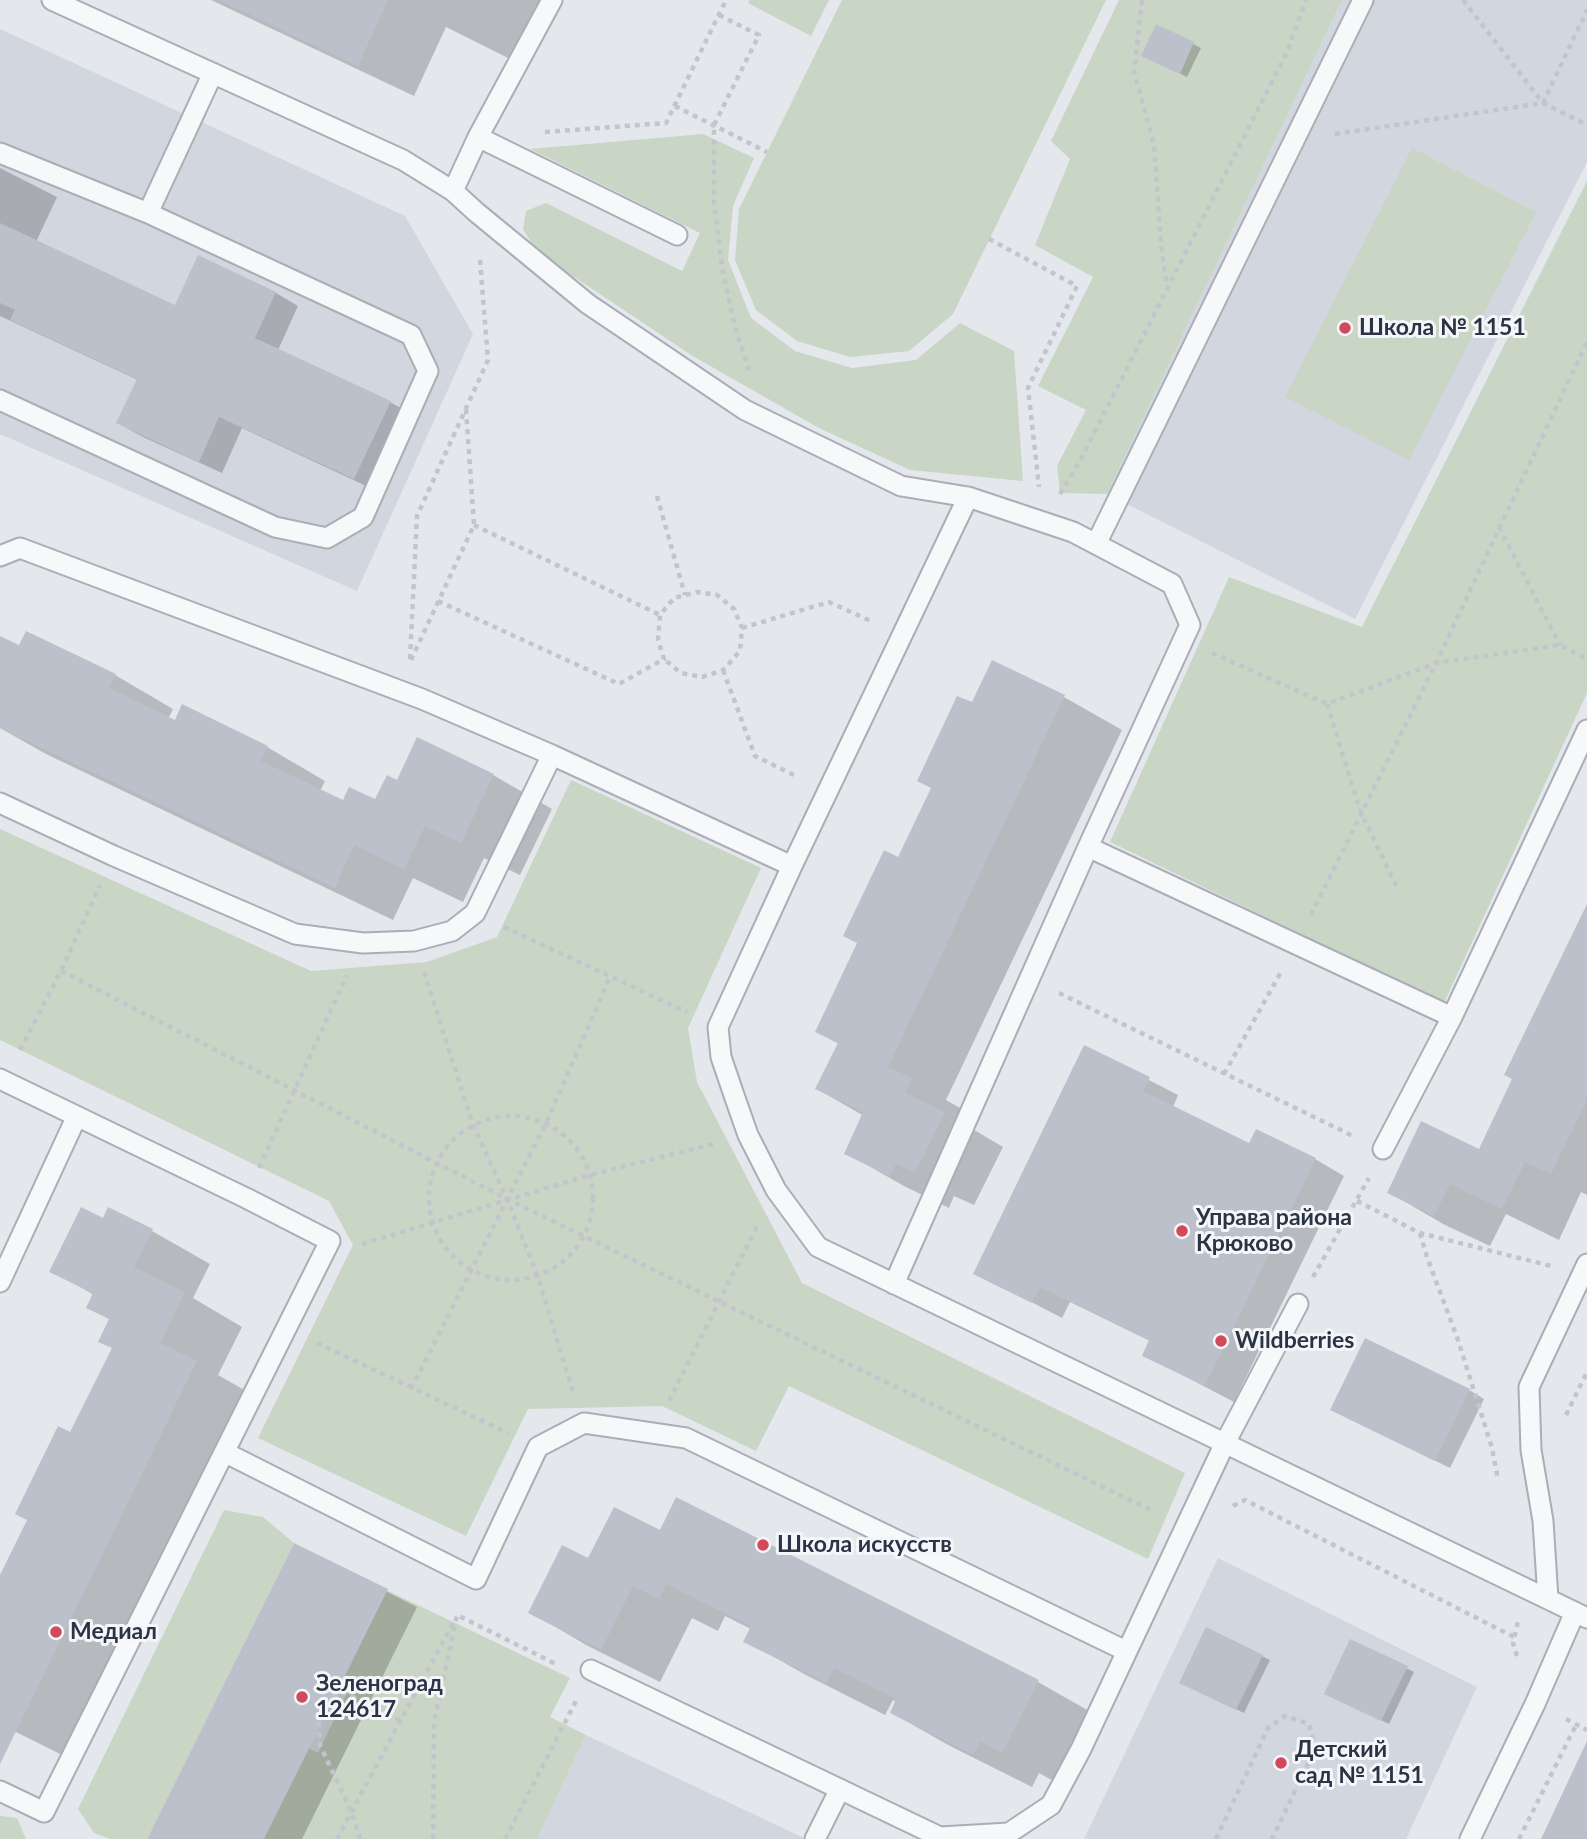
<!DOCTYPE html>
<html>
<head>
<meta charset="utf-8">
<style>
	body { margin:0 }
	canvas { display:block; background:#e4e7ec }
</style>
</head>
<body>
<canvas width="1587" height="1839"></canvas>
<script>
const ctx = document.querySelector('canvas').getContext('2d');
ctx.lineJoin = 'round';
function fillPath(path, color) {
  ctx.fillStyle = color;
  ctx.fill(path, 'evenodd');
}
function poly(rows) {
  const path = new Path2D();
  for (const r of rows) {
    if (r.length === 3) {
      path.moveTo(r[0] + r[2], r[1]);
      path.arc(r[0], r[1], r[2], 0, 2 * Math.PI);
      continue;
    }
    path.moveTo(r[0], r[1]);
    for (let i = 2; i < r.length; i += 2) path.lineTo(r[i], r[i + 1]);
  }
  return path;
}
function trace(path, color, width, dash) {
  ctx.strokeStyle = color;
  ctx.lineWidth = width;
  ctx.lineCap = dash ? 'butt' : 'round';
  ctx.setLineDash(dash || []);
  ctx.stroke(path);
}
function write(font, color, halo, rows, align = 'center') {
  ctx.font = font + ' Lato,sans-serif';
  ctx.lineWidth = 6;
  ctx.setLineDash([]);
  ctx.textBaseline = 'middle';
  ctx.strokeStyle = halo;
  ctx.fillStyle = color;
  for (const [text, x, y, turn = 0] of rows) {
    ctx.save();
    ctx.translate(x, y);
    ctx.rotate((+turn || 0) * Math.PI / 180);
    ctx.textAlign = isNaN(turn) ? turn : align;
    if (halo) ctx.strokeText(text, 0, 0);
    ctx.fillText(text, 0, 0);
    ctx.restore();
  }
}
fillPath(poly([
	[1342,0,1587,0,1587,162,1355,619,1107,494],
	[0,29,405,216,473,334,357,591,0,434],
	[1218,1558,1477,1687,1406,1839,1084,1839],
	[586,1735,806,1839,537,1839]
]), '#d2d6de');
fillPath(poly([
	[749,0,829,0,811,36,748,3],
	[842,0,1106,0,953,314,909,351,850,357,797,341,756,310,735,260,739,209],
	[1119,0,1342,0,1107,494,1060,493,1057,466,1086,410,1038,386,1093,277,1035,245,1070,159,1051,141],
	[703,134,754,158,733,206,728,260,751,318,795,351,852,368,916,360,960,323,1014,351,1023,481,910,470,819,428,691,355,537,252,523,229,526,211,546,203,682,271,700,233,530,149],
	[1412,148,1536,212,1409,460,1285,397],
	[1587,181,1587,693,1444,1003,1110,842,1229,577,1362,627],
	[571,780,761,868,688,1028,697,1082,802,1283,1185,1473,1148,1559,789,1386,756,1451,662,1406,528,1409,466,1536,258,1438,353,1245,329,1201,0,1040,0,829,311,971,427,962,497,937],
	[224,1510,263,1517,294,1543,147,1839,110,1839,94,1833,78,1809],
	[378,1586,570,1678,550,1717,586,1735,537,1839,257,1839,301,1745,318,1753,348,1690,332,1682],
	[0,1816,17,1818,26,1839,0,1839]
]), '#c9d6c5');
fillPath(poly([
	[211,0,556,0,524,66,446,27,414,96],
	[1157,26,1201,48,1187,77,1150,59],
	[0,168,57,197,36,242,176,307,199,258,276,293,298,306,278,350,390,402,412,415,377,491,242,428,222,473,141,436,118,423,138,380,0,316],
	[0,638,20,648,115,675,173,709,168,719,267,747,325,781,320,791,344,802,376,801,398,782,493,775,552,809,520,875,484,858,463,902,413,878,393,920,46,754,0,728],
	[1064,697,1122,730,946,1100,969,1113,964,1124,1003,1147,974,1205,954,1196,949,1208,904,1186,846,1153,864,1116,817,1089,839,1044,817,1032,973,705],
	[1587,908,1587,1195,1581,1192,1559,1240,1506,1214,1490,1246,1445,1225,1390,1193,1480,1151,1514,1079],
	[1085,1047,1178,1095,1173,1107,1250,1145,1315,1159,1344,1176,1234,1402,1144,1355,1150,1341,1070,1302,1062,1318,976,1273],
	[104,1221,152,1231,210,1264,193,1298,242,1327,218,1375,255,1396,76,1762,0,1724,0,1579,113,1348,111,1320,88,1307,94,1295,52,1271],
	[1469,1390,1484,1399,1450,1468,1348,1418],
	[660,1532,1038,1682,1096,1715,1061,1785,1039,1773,1032,1787,950,1746,892,1713,897,1702,893,1700,885,1715,804,1674,746,1641,751,1629,725,1616,718,1631,692,1618,660,1682,588,1646,530,1612,589,1561],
	[295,1545,417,1607,302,1839,149,1839],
	[1207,1629,1270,1660,1244,1713,1188,1686],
	[1351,1641,1414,1672,1389,1724,1333,1697]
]), '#0003');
fillPath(poly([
	[219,0,388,0,358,66],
	[1156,24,1194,42,1180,74,1141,56],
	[0,223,175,305,198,255,276,292,255,338,391,401,354,479,219,417,199,462,116,423,137,379,10,320,15,310,0,303],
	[26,631,116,674,109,688,175,720,182,704,268,746,261,761,343,800,349,787,375,799,387,775,397,780,417,737,494,774,461,843,425,826,404,869,354,845,335,888,0,728,0,636,19,645],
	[992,660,1065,695,888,1067,912,1078,905,1093,945,1112,915,1173,896,1164,890,1176,844,1154,863,1112,815,1089,838,1043,815,1032,857,943,843,936,884,850,898,857,931,788,917,781,957,696,972,702],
	[1587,904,1587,1100,1551,1174,1525,1162,1502,1209,1450,1184,1434,1216,1387,1193,1421,1121,1479,1149,1512,1079,1504,1075],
	[1084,1045,1150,1077,1143,1091,1249,1143,1256,1129,1316,1158,1205,1386,1142,1356,1149,1340,1040,1287,1032,1303,973,1274],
	[81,1207,103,1218,108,1207,153,1229,134,1267,185,1292,160,1343,197,1361,0,1764,0,1575,27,1520,15,1514,58,1426,70,1432,112,1348,98,1342,109,1319,86,1308,93,1293,49,1272],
	[1365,1338,1470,1389,1435,1461,1330,1410],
	[676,1497,1039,1680,1002,1753,980,1741,973,1755,890,1713,896,1699,834,1668,826,1683,784,1662,743,1642,751,1626,666,1584,659,1599,633,1586,601,1650,528,1613,562,1545,588,1558,614,1507,660,1530],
	[294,1543,388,1589,264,1839,147,1839],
	[1206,1627,1263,1655,1236,1710,1179,1683],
	[1350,1639,1408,1666,1381,1721,1324,1694],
	[1587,1741,1587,1839,1541,1839]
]), '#bbc0ca');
const lane = poly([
	[52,0,403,160,453,191,476,212,588,304,745,410,901,486,968,497,1073,532,1172,584,1190,625,1088,847,894,1284],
	[478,137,677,235],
	[0,153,148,213,411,335,428,371,363,517,327,538,275,527,0,400],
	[453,191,478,137,552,0],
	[148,213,213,73],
	[968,497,792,866,718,1027,721,1057,735,1098,748,1135,776,1190,818,1247,1587,1618],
	[1096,544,1363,0],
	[0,556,20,548,422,699,552,755,792,866],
	[0,803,114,856,295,934,363,943,414,941,452,931,475,913,552,755],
	[1088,847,1452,1017],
	[0,1079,246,1198,330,1241,44,1812,0,1791],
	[1383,1149,1452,1017,1587,730],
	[0,1282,76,1118],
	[226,1453,476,1579,538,1447,584,1423,686,1438,1126,1651],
	[1548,1599,1543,1521,1531,1450,1529,1387,1587,1264],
	[591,1670,940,1837,1009,1833,1051,1805,1081,1749,1225,1443,1298,1304],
	[815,1839,840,1789],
	[1470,1839,1535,1704,1575,1612]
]);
trace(lane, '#a9aeb7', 23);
trace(poly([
	[1142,0,1134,72,1154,144,1161,245,1167,286],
	[1463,0,1543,103,1587,125],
	[719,15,759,35,714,125,714,202,722,267,735,327,749,370],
	[675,106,767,152],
	[545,132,666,123,726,0],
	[1335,134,1543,103,1587,10],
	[989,239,1077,286,1028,388,1039,487],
	[1060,494,1082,457,1287,52,1306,0],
	[657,496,685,595],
	[474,525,660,615],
	[1499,527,1560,645],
	[438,601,619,684,664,659,658,640,660,615,674,598,697,592,717,595,734,609,742,628,740,651,723,670,702,677,681,673,664,659],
	[742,628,829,602,873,622],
	[1212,653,1327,704,1436,663,1560,645,1587,659],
	[410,659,417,516,488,360,480,260],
	[411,660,474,525,466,410],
	[723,670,755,756,798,777],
	[1327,704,1361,813,1398,889],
	[1311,915,1436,663,1587,342],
	[504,927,687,1012],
	[61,971,507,1199,1155,1512],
	[424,972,473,1125,507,1199,538,1277,573,1392],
	[1059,993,1353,1136],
	[20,1050,61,971,100,885],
	[1224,1074,1281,972],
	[511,1198,82],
	[259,1168,347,975],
	[1357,1201,1420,1233,1551,1266],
	[1420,1233,1427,1257,1458,1340,1492,1448,1498,1480],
	[362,1244,590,1175,717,1143],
	[1313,1277,1369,1178],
	[317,1343,508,1433],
	[411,1389,546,1123,610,977],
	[669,1401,758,1224],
	[1566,1415,1587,1372],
	[1233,1506,1245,1500,1514,1637],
	[1517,1656,1513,1643,1518,1621],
	[1566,1719,1587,1730],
	[337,1839,453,1623],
	[360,1839,352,1813,320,1745,317,1705,343,1692,402,1721],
	[433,1839,434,1722,457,1615,558,1665],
	[505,1839,577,1699],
	[1216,1839,1268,1728,1285,1716,1309,1724,1315,1749,1272,1839],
	[1519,1839,1576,1725]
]), '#c2c5cb', 4.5, [5, 5]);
trace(lane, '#f7f8fa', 19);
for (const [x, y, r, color] of [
	[1345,328,7,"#d1495b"],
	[1182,1231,7,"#d1495b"],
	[1221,1341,7,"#d1495b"],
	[763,1545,7,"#d1495b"],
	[56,1632,7,"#d1495b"],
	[302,1697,7,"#d1495b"],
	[1281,1763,7,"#d1495b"]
]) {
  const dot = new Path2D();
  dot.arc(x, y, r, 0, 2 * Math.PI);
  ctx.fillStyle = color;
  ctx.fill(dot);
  trace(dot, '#f4f6f9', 2.5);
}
write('bold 23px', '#2b3445', '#f4f6f9', [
	["Школа № 1151",1359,328],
	["Управа района",1196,1218],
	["Крюково",1196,1244],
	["Wildberries",1235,1341],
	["Школа искусств",777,1545],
	["Медиал",70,1632],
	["Зеленоград",316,1684],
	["124617",316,1710],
	["Детский",1295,1750],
	["сад № 1151",1295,1776]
], 'left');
</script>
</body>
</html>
